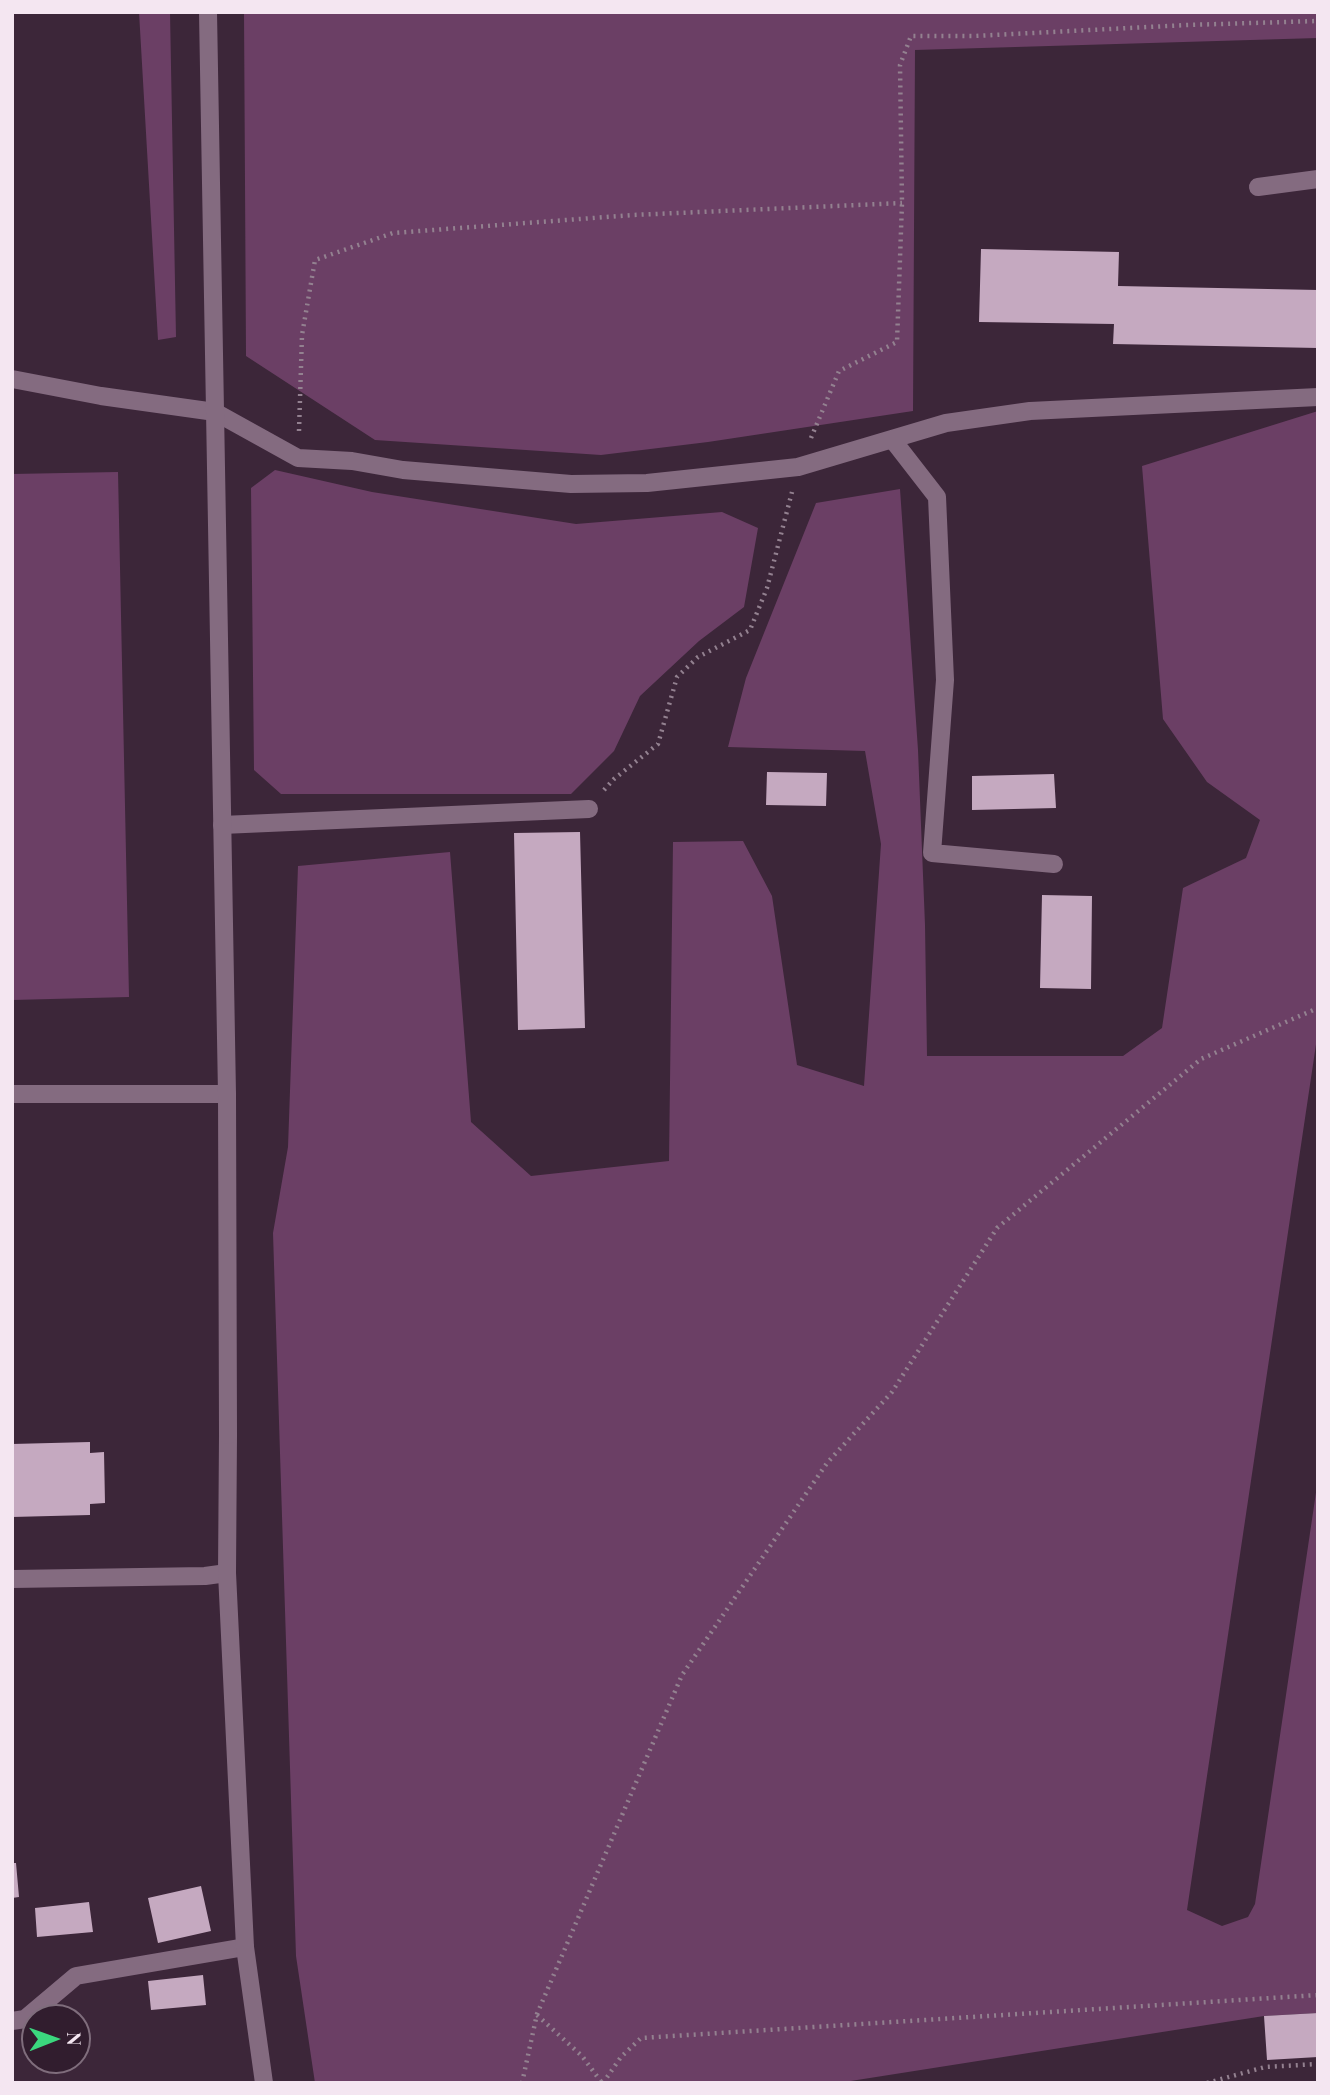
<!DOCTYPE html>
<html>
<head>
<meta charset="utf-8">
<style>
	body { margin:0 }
	#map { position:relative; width:1330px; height:2095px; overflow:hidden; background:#3c2639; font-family:"Playfair Display",serif }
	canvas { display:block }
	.frame { position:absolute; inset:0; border:14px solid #f4e6f1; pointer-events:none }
	.north { position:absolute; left:21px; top:2004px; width:70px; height:70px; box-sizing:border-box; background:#311d2e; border:2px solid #7f6d7c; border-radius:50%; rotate:89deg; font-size:19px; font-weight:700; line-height:28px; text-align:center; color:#f4e6f1 }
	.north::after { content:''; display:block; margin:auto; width:24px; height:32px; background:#3bd77e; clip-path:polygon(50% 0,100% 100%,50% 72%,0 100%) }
</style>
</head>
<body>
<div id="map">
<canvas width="1330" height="2095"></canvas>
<div class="frame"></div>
<div class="north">N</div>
</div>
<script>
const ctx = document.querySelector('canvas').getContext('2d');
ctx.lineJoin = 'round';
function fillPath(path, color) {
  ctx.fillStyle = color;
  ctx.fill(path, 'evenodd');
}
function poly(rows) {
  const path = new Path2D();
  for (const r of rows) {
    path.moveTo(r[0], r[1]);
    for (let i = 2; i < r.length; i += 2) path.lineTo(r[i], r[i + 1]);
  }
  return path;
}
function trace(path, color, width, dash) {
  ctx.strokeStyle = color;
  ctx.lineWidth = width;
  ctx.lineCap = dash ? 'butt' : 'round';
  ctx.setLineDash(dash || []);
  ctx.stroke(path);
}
fillPath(poly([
	[139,12,170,12,176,337,158,340],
	[244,12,1318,12,1318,38,915,50,913,411,708,442,601,455,375,440,246,356],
	[1318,411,1318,1031,1187,1910,1222,1926,1248,1917,1255,1904,1318,1479,1318,2013,1264,2016,838,2083,315,2083,296,1956,273,1233,288,1147,298,866,450,852,471,1122,531,1176,669,1161,673,842,743,841,772,896,797,1065,864,1086,881,844,865,751,728,747,746,678,816,503,900,489,918,750,925,925,927,1056,1123,1056,1162,1028,1183,888,1246,858,1260,820,1207,782,1163,719,1142,466],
	[275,470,372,492,576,524,722,512,758,528,744,607,699,641,640,696,614,751,571,794,281,794,254,770,251,488],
	[118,472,129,997,12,1000,12,474]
]), '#6b3f65');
fillPath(poly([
	[981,249,1119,252,1118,286,1318,290,1318,348,1113,344,1114,324,979,322],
	[767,772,827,773,826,806,766,805],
	[1054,774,1056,808,972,810,972,776],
	[580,832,585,1028,518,1030,514,833],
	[1042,895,1092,896,1091,989,1040,988],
	[90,1442,90,1453,104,1452,105,1503,90,1504,90,1515,12,1517,12,1444],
	[12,1863,16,1863,19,1897,12,1898],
	[201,1886,211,1931,158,1943,148,1898],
	[89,1902,93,1932,37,1937,35,1908],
	[203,1975,206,2005,151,2010,148,1981],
	[1318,2013,1318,2057,1267,2060,1264,2016]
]), '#c5a9c0');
trace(poly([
	[299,431,302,335,315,260,393,233,633,215,902,203],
	[811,438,839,371,897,342,902,203,900,65,911,36,974,36,1187,25,1318,21],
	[604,790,614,779,658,744,677,677,698,657,750,630,767,588,792,492],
	[537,2015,582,2056,602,2083],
	[522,2083,537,2014,682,1675,827,1463,892,1392,997,1228,1201,1059,1318,1008],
	[603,2083,621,2057,641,2038,1318,1995],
	[1207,2083,1265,2067,1318,2064]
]), '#938190', 4.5, [2, 5]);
trace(poly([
	[1258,187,1318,179],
	[12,379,101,396,215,412,298,458,352,461,403,470,571,484,647,483,798,467,946,423,1030,411,1318,397],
	[892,439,937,497,945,680,932,853,1054,864],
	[222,825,589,809],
	[12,1094,227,1094],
	[12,1579,205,1576,227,1573],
	[12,2021,25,2019,76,1976,245,1947]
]), '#846b80', 18);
trace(poly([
	[228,1435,227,1573,245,1947,264,2083]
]), '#846b80', 18);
trace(poly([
	[208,12,227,1094,228,1435]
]), '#846b80', 18);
</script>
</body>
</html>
